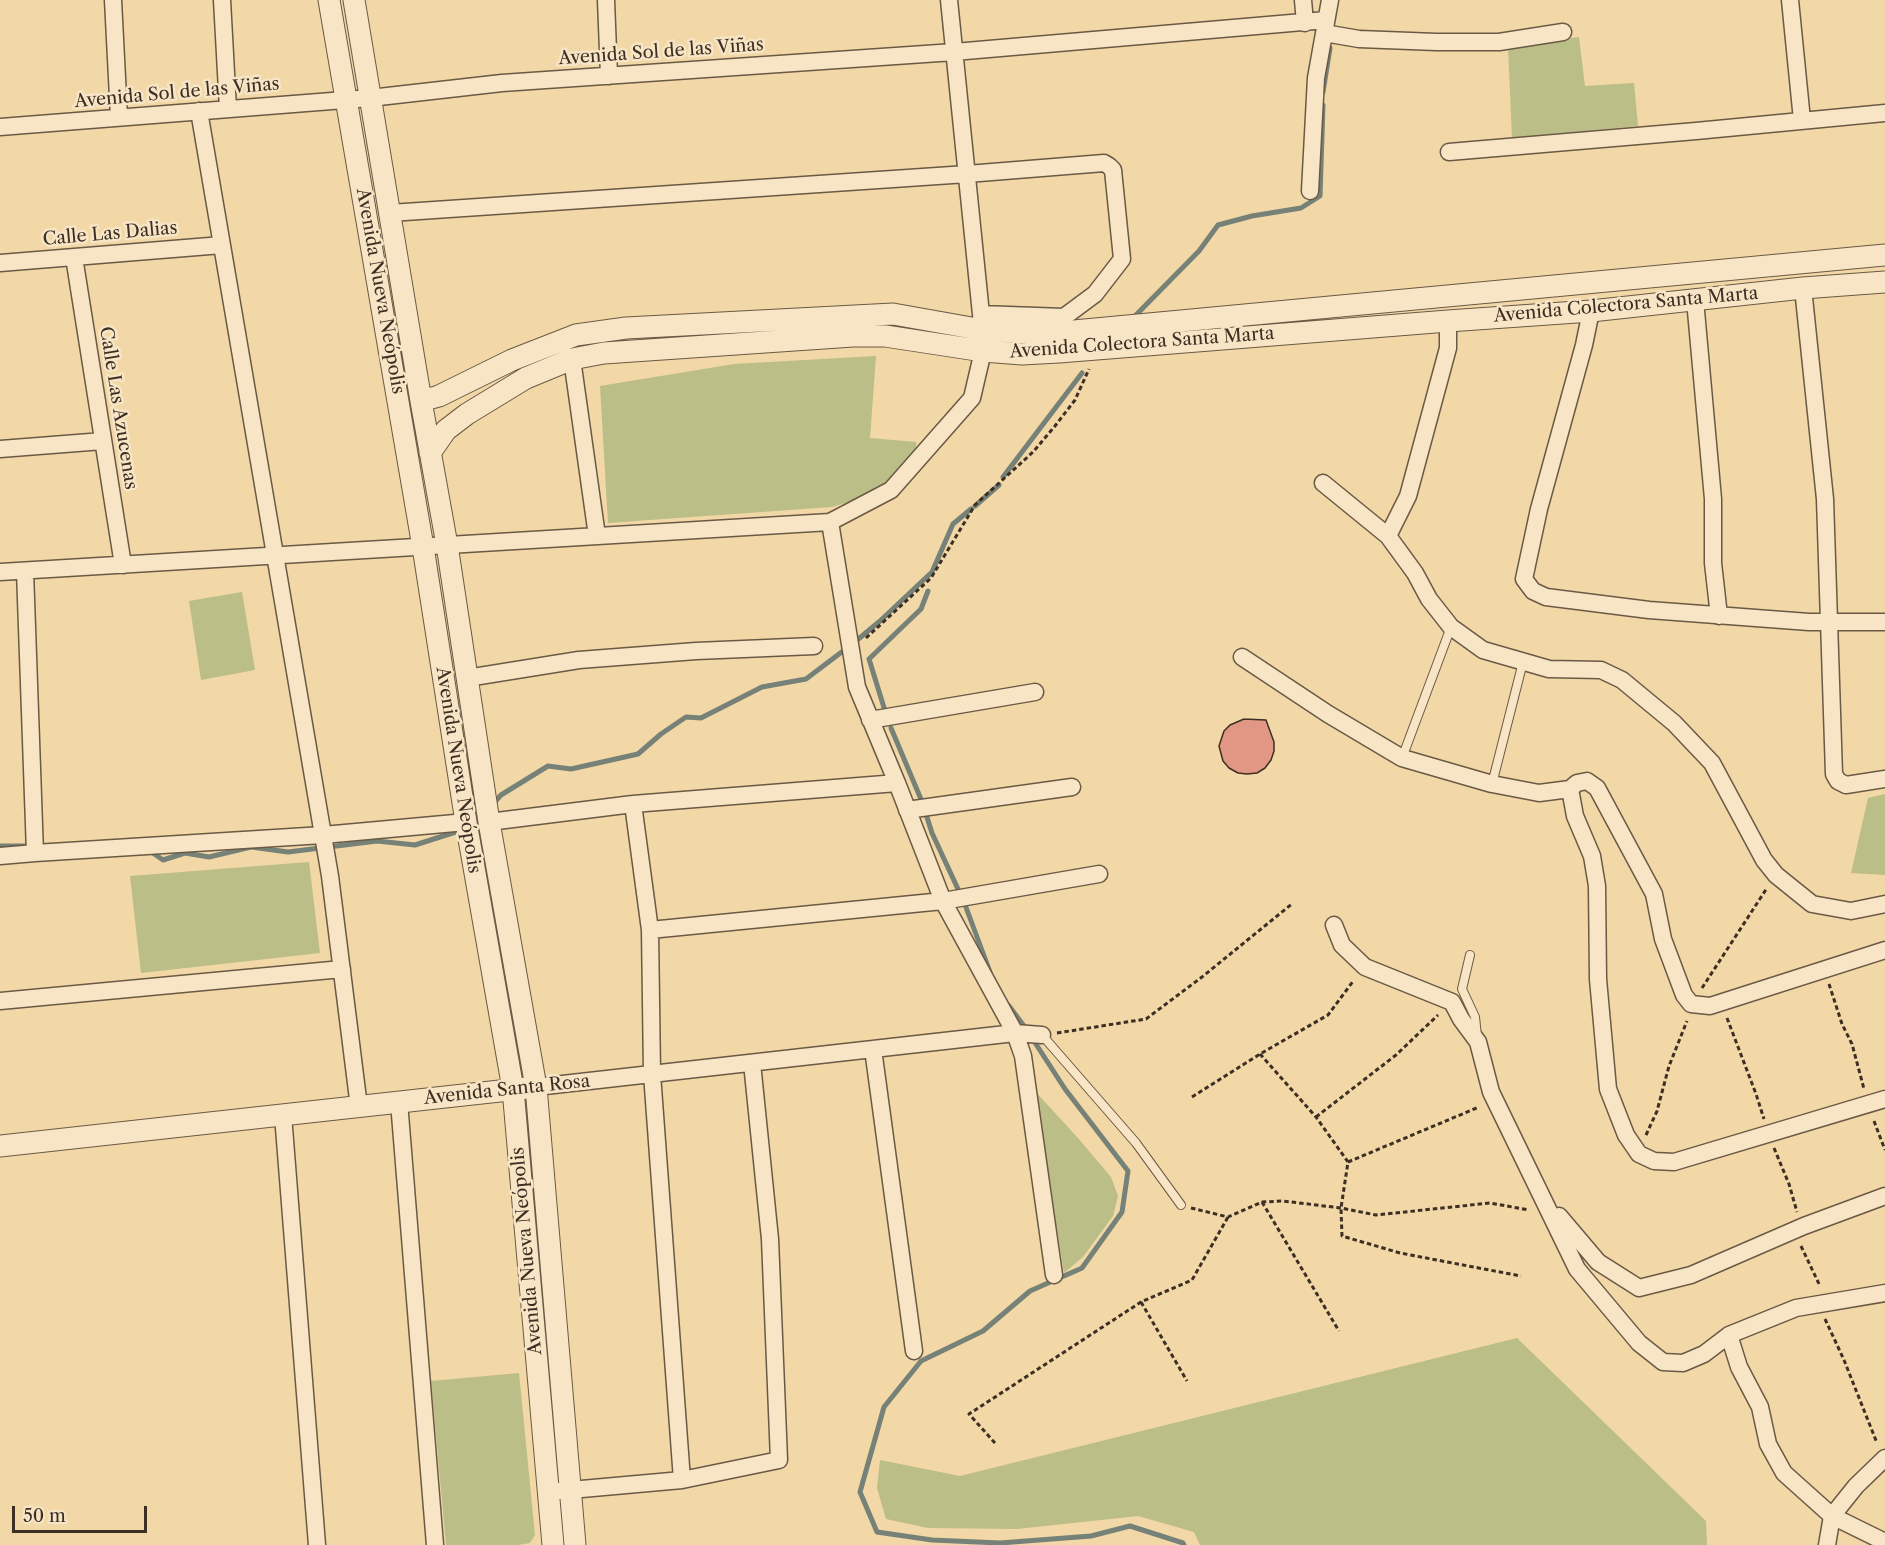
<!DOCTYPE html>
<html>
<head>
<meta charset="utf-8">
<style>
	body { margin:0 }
	#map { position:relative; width:1885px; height:1545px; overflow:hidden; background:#f2d7a7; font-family:"Libre Caslon Text",serif }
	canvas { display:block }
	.scale { position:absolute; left:12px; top:1506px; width:135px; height:27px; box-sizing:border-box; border:3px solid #3d2f24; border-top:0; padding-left:8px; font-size:18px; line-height:21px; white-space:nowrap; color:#3d2f24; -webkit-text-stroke:4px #f7e5c6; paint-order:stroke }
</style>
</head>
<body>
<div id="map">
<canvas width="1885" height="1545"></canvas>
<div class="scale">50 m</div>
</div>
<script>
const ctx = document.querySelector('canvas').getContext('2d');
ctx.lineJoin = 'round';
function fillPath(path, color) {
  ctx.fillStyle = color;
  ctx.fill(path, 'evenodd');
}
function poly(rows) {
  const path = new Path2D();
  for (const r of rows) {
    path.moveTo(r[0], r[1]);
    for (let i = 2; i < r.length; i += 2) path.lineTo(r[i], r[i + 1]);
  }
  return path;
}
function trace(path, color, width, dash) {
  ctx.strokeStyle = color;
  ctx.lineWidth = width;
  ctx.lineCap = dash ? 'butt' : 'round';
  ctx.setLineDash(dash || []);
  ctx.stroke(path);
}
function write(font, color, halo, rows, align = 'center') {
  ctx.font = font + ' "Libre Caslon Text",serif';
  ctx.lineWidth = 5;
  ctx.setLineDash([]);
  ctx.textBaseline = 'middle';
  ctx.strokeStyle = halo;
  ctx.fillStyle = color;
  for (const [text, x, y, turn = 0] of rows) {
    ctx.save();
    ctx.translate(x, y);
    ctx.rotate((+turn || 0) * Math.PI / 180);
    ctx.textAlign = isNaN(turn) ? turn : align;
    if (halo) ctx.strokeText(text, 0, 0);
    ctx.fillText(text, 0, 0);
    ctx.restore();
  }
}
fillPath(poly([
	[1579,37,1585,86,1634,83,1638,126,1512,138,1508,46],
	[876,356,870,438,916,442,917,463,879,493,832,507,608,523,600,386,734,364],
	[242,592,255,670,201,680,189,601],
	[1885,794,1885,875,1851,873,1868,798],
	[309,862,320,953,141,973,130,876],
	[1034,1090,1077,1137,1111,1177,1118,1196,1113,1216,1083,1257,1064,1273],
	[1517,1338,1706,1521,1707,1545,1200,1545,1194,1532,1138,1516,1017,1529,928,1528,886,1519,877,1488,880,1460,960,1476],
	[519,1373,535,1535,530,1543,518,1545,446,1545,431,1381]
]), '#bbbe87');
trace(poly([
	[1323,92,1330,48],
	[1132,319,1199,251,1218,225,1252,216,1301,208,1320,196,1323,105],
	[1003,477,1082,373],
	[975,506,999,485],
	[856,641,880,621,932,572,953,524,971,509],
	[886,714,869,659,921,609,928,591],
	[891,728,923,804],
	[493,804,501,795,548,766,571,769,638,754,661,734,686,717,701,718,762,687,806,679,843,651],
	[926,814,932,833,964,902,990,972],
	[0,846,31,846],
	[150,851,163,860,185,853,209,857,251,847,288,852,377,841,415,845,462,830],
	[1009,1006,1027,1030],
	[1032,1038,1065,1089,1128,1171,1122,1212,1082,1268,1030,1291,983,1331,921,1361,884,1407,860,1492,877,1532,932,1540,1000,1543,1091,1536,1130,1526,1183,1543,1184,1545]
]), '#768177', 5);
const building = poly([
	[1244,719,1266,720,1274,742,1274,751,1271,760,1265,768,1257,773,1247,774,1238,773,1229,768,1223,761,1219,746,1224,731,1230,725,1244,719]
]);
fillPath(building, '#e29684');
trace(building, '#3d2f24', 1.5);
const service = poly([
	[1402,758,1451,627],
	[1492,784,1523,662],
	[1470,955,1462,989,1475,1017,1477,1036],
	[1042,1035,1136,1143,1181,1205]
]);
const minor = poly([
	[113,0,119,117],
	[222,0,228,109],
	[606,0,609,76],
	[949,0,982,324],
	[1303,0,1305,23],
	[1790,0,1802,120],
	[1324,33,1359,39,1436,42,1499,42,1563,32],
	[199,111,330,876,359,1107],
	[0,127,370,98,502,83,954,52,1326,20],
	[1449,152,1696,131,1885,113],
	[1310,191,1316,78,1330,0],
	[390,213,967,174,1104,163,1109,166,1113,170,1122,259,1095,294,1064,317,981,314],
	[74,257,123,565],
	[0,263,222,245],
	[1803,288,1825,499,1834,774,1838,781,1846,785,1885,779],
	[1695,300,1713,499,1713,563,1719,616],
	[1591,311,1584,345,1539,509,1524,579,1533,591,1546,597,1649,610,1809,622,1885,622],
	[572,359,597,536],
	[0,449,103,441],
	[1323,483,1388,536,1415,573,1429,599,1451,627,1483,650,1549,669,1601,670,1622,680,1674,723,1712,763,1764,860,1776,875,1812,904,1851,911,1885,904],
	[830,522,857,687,897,783,943,901,1015,1033,1023,1056,1054,1275],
	[1388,536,1408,496,1448,348,1448,321],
	[25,571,35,853],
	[0,572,830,522,891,490,972,398,983,351],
	[1242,657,1328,714,1402,758,1492,784,1539,793,1570,789,1577,783,1587,781,1597,788,1654,894,1663,939,1684,995,1691,1004,1710,1006,1885,950],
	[467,678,579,660,696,651,814,646],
	[870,720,1035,692],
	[1570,789,1575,816,1592,856,1597,886,1598,979,1608,1089,1626,1135,1639,1154,1654,1161,1674,1162,1885,1099],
	[633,804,650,930,652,1074,682,1480],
	[907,810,1072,787],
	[489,822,633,804,897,783],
	[0,856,35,853,323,835,466,822],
	[1334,925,1342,945,1365,967,1452,1002,1461,1019,1478,1042,1491,1092,1577,1269,1639,1343,1663,1362,1683,1363,1704,1354,1729,1335,1796,1308,1885,1293],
	[650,930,943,901,1099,874],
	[0,1001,342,969],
	[873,1049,914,1351],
	[536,1087,1015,1033,1042,1035],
	[399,1102,435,1545],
	[283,1115,317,1545],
	[1559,1216,1598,1262,1639,1288,1691,1275,1804,1226,1885,1196],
	[1729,1335,1739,1367,1760,1407,1768,1444,1784,1473,1832,1516,1885,1542],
	[548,1492,682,1480,779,1460,770,1239,752,1063],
	[1827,1545,1832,1516,1856,1486,1885,1458]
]);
const tertiary = poly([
	[329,0,423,547,466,822,513,1089,553,1545],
	[354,0,421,401,447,545,489,822,536,1087,575,1545],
	[421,401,439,396,512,360,576,335,626,328,893,314,983,330,1042,334,1885,255],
	[430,453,446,430,467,414,526,378,572,359,604,353,853,336,885,336,983,351,1022,354,1059,352,1448,321,1591,311,1803,288,1885,282],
	[0,1146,527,1088]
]);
trace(service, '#6a5945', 10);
trace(minor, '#6a5945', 19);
trace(tertiary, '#6a5945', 23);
trace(poly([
	[866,638,931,578,975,505,1033,452,1055,426,1075,400,1089,369],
	[1829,984,1842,1024,1852,1044,1864,1089],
	[1702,988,1767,888],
	[1727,1018,1756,1094,1764,1119],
	[1057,1033,1146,1019,1202,977,1293,903],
	[1260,1054,1316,1117,1348,1162,1341,1208,1342,1236,1400,1253,1521,1276],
	[1192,1097,1260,1054,1328,1015,1354,980],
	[1316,1117,1396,1055,1438,1015],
	[1874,1121,1885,1150],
	[1646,1135,1657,1111,1669,1066,1687,1021],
	[1774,1148,1789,1184,1797,1212],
	[1348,1162,1479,1107],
	[1262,1202,1339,1331],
	[1191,1208,1228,1217,1262,1202,1283,1201,1341,1208,1376,1215,1490,1203,1529,1210],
	[1801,1246,1820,1286],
	[1141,1302,1187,1381],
	[1825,1319,1844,1360,1877,1443],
	[995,1443,969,1414,1141,1302,1192,1280,1228,1217]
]), '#3d2f24', 3, [4.5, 3]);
trace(service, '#f7e5c6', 8);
trace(minor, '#f7e5c6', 16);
trace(tertiary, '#f7e5c6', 21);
write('18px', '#3d2f24', '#f7e5c6', [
	["Avenida Sol de las Viñas",661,52,-4],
	["Avenida Sol de las Viñas",177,93,-5],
	["Calle Las Dalias",110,234,-5],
	["Avenida Nueva Neópolis",380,291,80],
	["Avenida Colectora Santa Marta",1626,305,-5],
	["Avenida Colectora Santa Marta",1142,343,-4],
	["Calle Las Azucenas",118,408,81],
	["Avenida Nueva Neópolis",458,770,81],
	["Avenida Santa Rosa",507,1090,-6],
	["Avenida Nueva Neópolis",527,1251,-95]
]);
</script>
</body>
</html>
